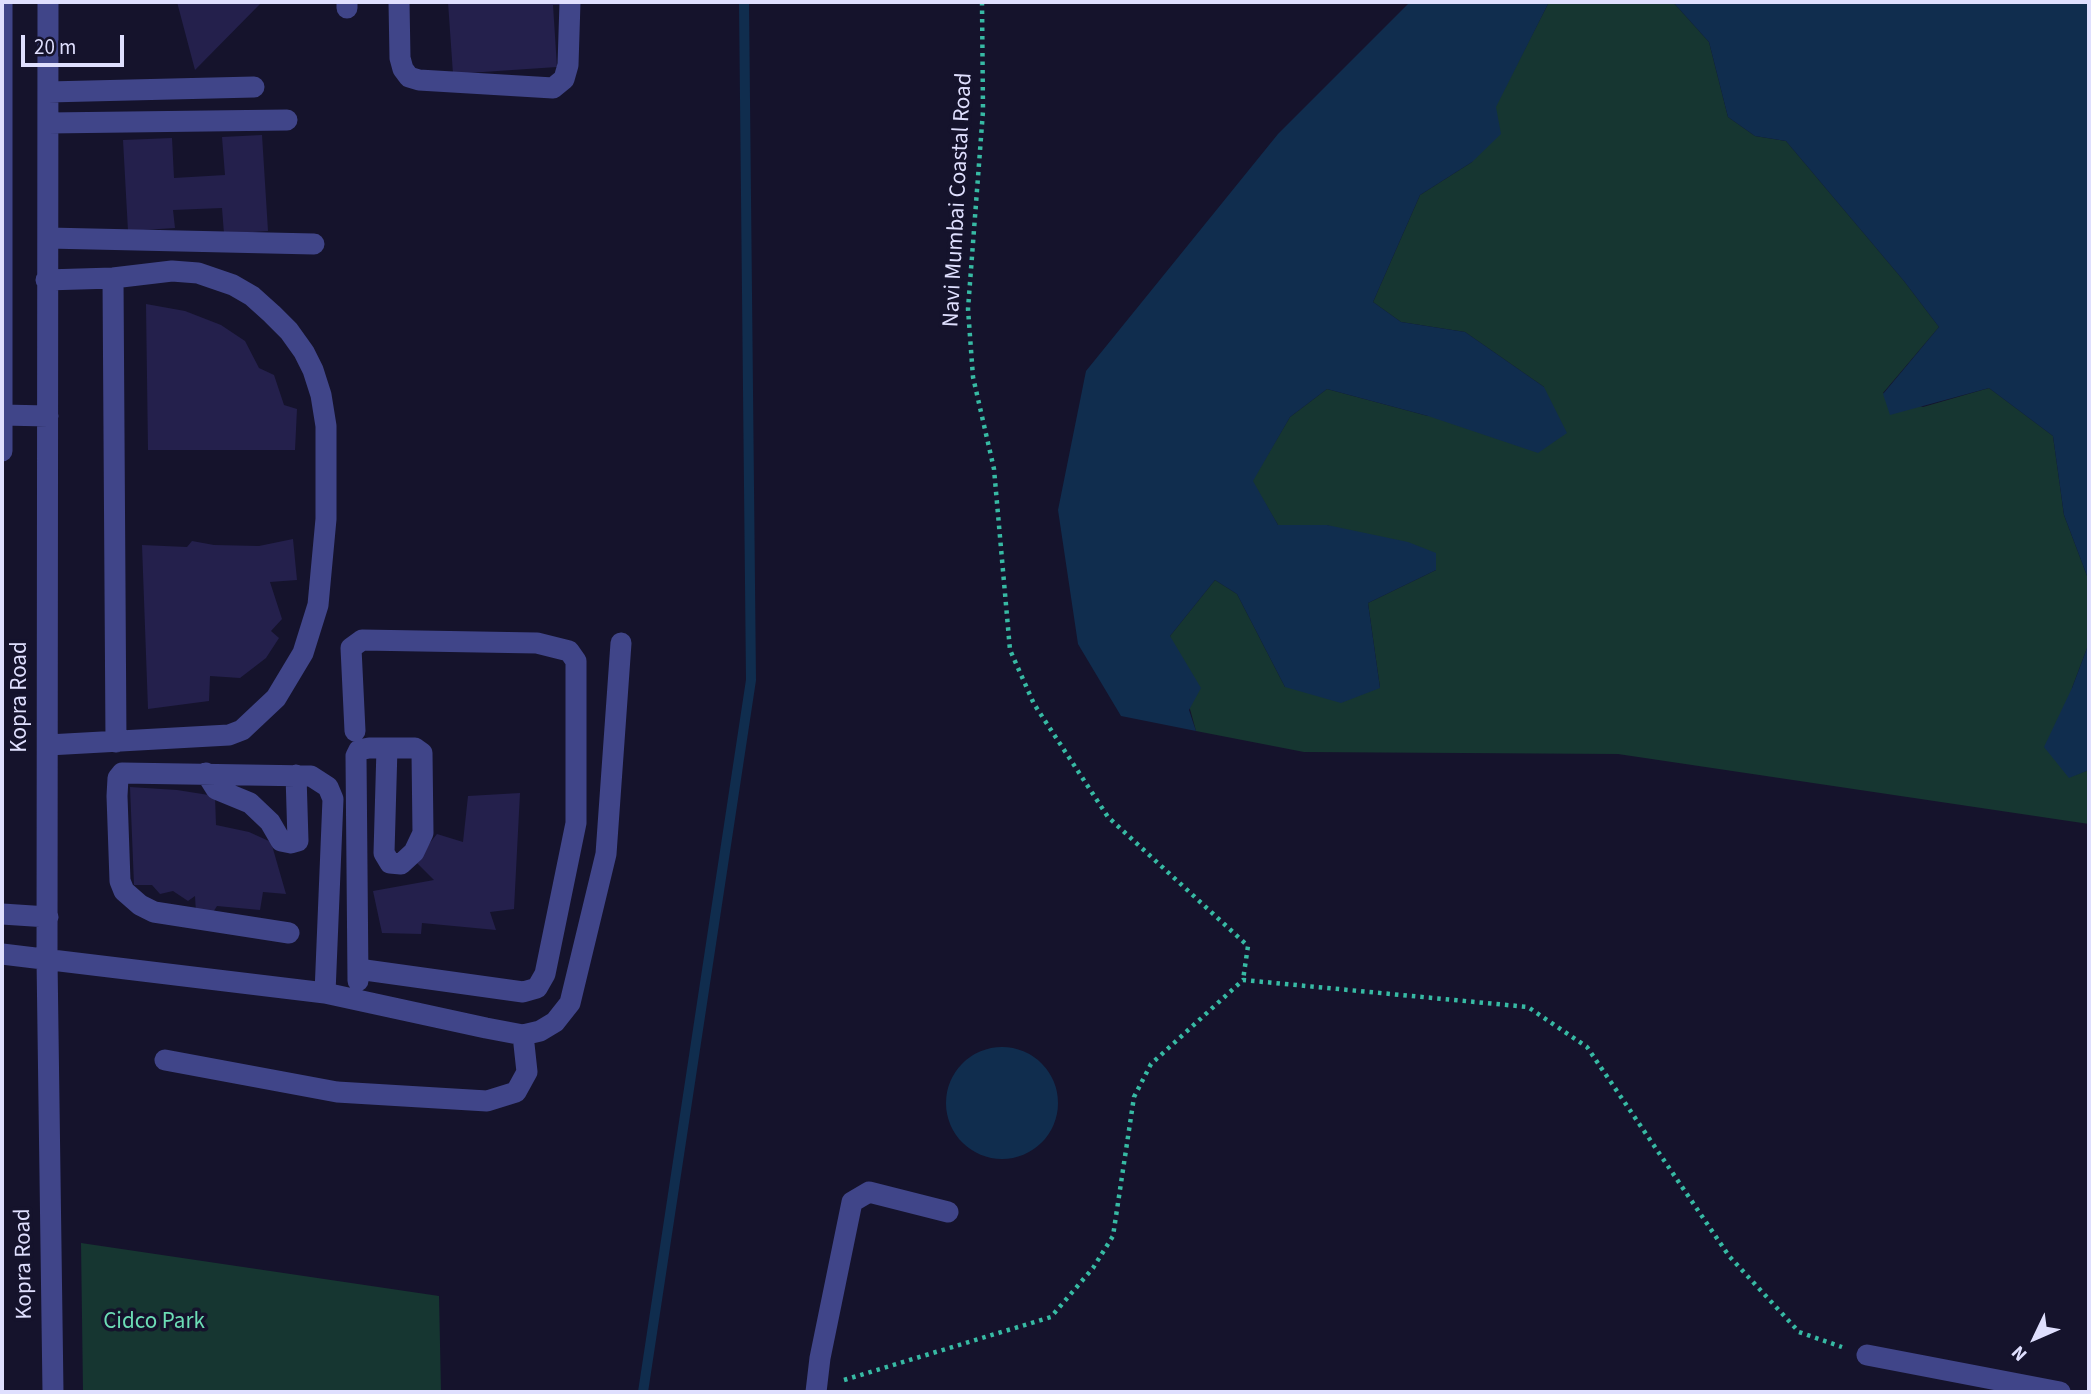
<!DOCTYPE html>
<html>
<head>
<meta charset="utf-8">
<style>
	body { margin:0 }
	#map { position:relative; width:2091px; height:1394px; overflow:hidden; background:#15132c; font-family:"Source Sans 3",sans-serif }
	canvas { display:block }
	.frame { position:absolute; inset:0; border:4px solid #dfdffe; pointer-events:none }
	.north { position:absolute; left:2000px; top:1303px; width:70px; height:70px; -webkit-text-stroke:5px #15132c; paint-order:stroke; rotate:226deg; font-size:19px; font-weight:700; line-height:28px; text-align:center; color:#dfdffe }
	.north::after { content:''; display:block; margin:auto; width:24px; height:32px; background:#dfdffe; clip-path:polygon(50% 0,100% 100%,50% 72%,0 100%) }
	.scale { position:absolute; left:21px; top:35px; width:103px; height:32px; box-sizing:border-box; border:4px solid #dfdffe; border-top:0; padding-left:9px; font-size:21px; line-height:24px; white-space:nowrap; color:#dfdffe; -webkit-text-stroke:5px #15132c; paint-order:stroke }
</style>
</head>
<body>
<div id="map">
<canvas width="2091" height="1394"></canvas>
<div class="frame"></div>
<div class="north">N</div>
<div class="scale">20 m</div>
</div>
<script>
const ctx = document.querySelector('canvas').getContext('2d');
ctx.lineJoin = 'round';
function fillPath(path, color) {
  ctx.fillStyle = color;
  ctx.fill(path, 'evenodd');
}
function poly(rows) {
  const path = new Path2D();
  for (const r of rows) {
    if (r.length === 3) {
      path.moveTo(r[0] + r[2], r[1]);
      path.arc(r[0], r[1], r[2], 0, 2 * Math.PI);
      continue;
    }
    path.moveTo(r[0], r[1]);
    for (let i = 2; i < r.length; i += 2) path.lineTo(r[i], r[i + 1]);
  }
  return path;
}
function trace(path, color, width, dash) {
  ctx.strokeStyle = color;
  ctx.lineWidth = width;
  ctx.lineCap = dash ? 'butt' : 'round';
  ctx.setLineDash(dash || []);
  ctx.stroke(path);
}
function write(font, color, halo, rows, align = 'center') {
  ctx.font = font + ' "Source Sans 3",sans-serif';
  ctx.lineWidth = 7;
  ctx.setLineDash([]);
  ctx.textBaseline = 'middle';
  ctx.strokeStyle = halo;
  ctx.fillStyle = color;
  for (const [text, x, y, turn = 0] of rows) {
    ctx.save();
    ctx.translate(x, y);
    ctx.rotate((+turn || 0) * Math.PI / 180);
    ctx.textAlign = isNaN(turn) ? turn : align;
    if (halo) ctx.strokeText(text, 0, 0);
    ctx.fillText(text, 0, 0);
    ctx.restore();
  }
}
fillPath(poly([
	[1549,2,1673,2,1709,42,1728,117,1755,136,1786,141,1904,281,1939,327,1883,393,1923,407,1989,388,2053,436,2064,515,2089,581,2089,643,2072,688,2069,777,2089,770,2089,824,1618,754,1304,752,1196,731,1170,636,1215,580,1237,594,1285,687,1380,688,1368,603,1436,570,1327,525,1278,525,1252,481,1290,417,1327,389,1428,416,1544,387,1465,332,1401,322,1373,302,1420,195,1472,162,1495,107],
	[81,1243,439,1296,441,1392,83,1392]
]), '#163631');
fillPath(poly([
	[1410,2,1549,2,1496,107,1501,134,1472,162,1420,195,1373,302,1401,322,1465,332,1544,387,1567,433,1538,453,1428,416,1327,389,1290,417,1253,481,1278,525,1327,525,1408,542,1436,553,1436,570,1368,603,1380,688,1341,703,1285,687,1237,594,1215,580,1170,636,1201,688,1189,710,1196,731,1121,716,1078,644,1058,510,1086,371,1278,134],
	[1673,2,2089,2,2089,581,2064,515,2053,436,1989,388,1890,415,1883,394,1939,327,1904,281,1786,141,1755,136,1728,117,1709,42],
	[2089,643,2089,770,2069,778,2044,747,2072,688],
	[1002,1103,56]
]), '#102d4e');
trace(poly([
	[643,1392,751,680,744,2]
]), '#102d4e', 10);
fillPath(poly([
	[177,2,262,2,195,70],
	[448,2,562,2,562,5,553,5,557,67,453,74],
	[262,135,268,231,224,234,222,208,173,210,175,228,128,231,123,140,172,138,174,178,225,175,222,137],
	[146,304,185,311,221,325,245,341,259,368,274,375,284,405,297,409,295,450,148,450],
	[293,539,297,580,270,582,282,619,271,631,279,638,266,658,240,678,210,676,209,701,148,709,142,545,187,547,192,541,214,545,259,546],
	[130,787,177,790,215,796,216,825,249,832,271,842,286,894,263,892,260,910,217,906,212,914,196,913,195,896,188,901,173,891,160,894,152,885,134,885],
	[520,793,514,909,490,912,496,930,422,923,421,934,382,933,373,891,434,880,415,861,437,834,463,842,468,796]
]), '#24204c');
trace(poly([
	[982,2,983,111,968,309,973,377,994,469,1010,650,1034,704,1108,817,1248,946,1243,980],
	[844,1380,1051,1317,1093,1268,1113,1236,1134,1097,1151,1064,1243,980,1528,1007,1587,1047,1729,1256,1799,1332,1842,1347]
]), '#37baa4', 4.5, [3.5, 5]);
trace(poly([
	[48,2,47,959,53,1392],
	[399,2,400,58,403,69,409,77,419,80,553,88,564,79,568,65,570,2],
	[347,8,347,2],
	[48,92,254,87],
	[48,123,287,120],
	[48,238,314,244],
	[113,278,116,742],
	[46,280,113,278,172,271,198,273,233,285,252,296,272,314,289,331,304,352,313,370,321,395,326,426,326,519,318,605,303,653,276,698,242,730,229,735,48,745],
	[2,415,48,416],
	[2,451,2,2],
	[355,731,351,648,362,640,537,643,569,651,576,661,576,823,545,974,537,988,523,992,358,969],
	[206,773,216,789,250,803,270,822,281,841,291,843,298,841,296,775],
	[2,914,48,917],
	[289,933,154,912,140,905,124,891,120,881,117,796,118,778,122,773,311,776,328,787,333,799,325,993],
	[2,954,325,993,486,1028,523,1035,540,1031,555,1022,570,1003,606,854,621,643],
	[358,981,356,756,359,750,369,748,415,748,422,753,423,833,414,852,401,864,390,863,384,853,387,748],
	[165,1060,337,1092,487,1101,516,1092,527,1072,523,1035],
	[1867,1355,2060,1392],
	[816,1392,820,1358,852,1202,869,1192,948,1212]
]), '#404589', 21);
write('23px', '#dfdffe', '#15132c', [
	["Navi Mumbai Coastal Road",959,200,-87],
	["Kopra Road",21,697,-90],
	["Kopra Road",25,1264,-91]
]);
write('23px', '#6cddb5', '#15132c', [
	["Cidco Park",154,1323]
]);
</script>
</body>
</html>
